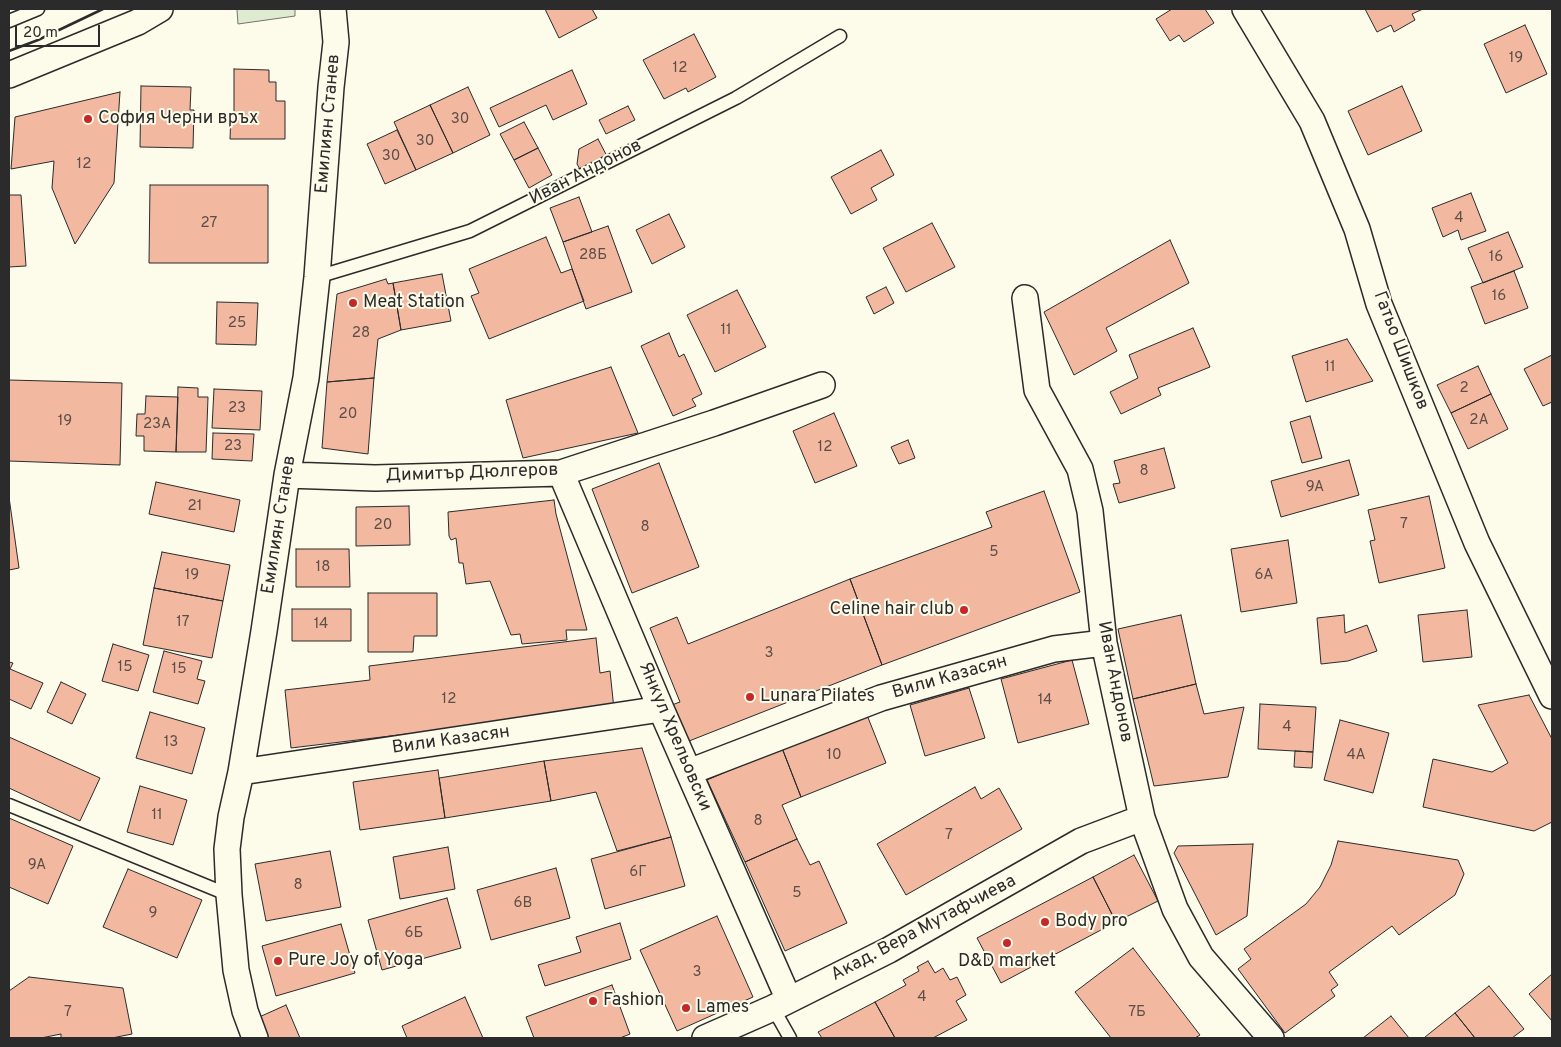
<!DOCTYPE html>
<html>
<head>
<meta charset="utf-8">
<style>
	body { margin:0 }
	#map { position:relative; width:1561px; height:1047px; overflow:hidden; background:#fdfbea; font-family:Overpass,sans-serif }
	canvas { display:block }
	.frame { position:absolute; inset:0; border:10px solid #2b2b2b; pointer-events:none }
	.scale { position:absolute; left:15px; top:25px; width:85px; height:22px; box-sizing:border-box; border:2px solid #2b2b2b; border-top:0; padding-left:6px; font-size:15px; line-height:18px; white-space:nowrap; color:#2b2b2b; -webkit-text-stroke:4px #fdfbea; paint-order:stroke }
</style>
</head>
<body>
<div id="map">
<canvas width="1561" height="1047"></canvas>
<div class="frame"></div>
<div class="scale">20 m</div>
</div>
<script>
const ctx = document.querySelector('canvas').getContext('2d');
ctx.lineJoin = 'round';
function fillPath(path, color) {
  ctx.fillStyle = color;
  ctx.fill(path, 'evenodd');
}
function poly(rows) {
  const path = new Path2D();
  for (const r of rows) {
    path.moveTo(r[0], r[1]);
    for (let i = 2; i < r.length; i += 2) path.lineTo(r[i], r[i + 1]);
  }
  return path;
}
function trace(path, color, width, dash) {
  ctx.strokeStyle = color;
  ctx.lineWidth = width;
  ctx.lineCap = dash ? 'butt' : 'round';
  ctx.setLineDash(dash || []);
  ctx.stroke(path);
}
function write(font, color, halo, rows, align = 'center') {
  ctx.font = font + ' Overpass,sans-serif';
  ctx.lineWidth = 4;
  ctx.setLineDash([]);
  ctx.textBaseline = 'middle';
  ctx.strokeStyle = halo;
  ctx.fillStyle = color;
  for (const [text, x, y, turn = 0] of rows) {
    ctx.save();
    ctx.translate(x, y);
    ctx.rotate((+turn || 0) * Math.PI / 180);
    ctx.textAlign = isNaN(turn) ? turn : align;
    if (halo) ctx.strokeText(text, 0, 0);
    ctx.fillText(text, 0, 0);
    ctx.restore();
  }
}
const green = poly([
	[238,9,295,9,295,16,238,24,237,10,238,9]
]);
fillPath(green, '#deebd1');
trace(green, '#74746e', 1);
const building = poly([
	[545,9,592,9,597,18,559,38,545,9],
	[1172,9,1205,9,1214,23,1184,42,1179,35,1170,41,1156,19,1172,9],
	[1365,9,1423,9,1412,14,1415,20,1394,32,1391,25,1377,32,1365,9],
	[1525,25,1547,74,1506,93,1484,44,1525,25],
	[694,34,716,77,688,92,686,88,664,99,643,60,694,34],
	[234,69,269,70,269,82,276,82,276,101,285,101,285,139,230,139,231,113,234,113,234,69],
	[572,70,587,104,553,120,546,105,499,127,490,108,572,70],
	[141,86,191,87,190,110,194,110,193,148,140,147,141,86],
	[1402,86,1422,131,1368,155,1348,111,1402,86],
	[468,87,490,135,453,153,430,105,468,87],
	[120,92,114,183,75,244,52,188,54,161,11,169,15,117,120,92],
	[430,105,453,153,416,170,394,122,430,105],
	[628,106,635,120,606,134,599,120,628,106],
	[524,122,538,148,514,160,500,134,524,122],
	[397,130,416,170,385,184,367,144,397,130],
	[598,139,609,160,582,173,577,164,579,149,598,139],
	[538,148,552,175,529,188,514,160,538,148],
	[881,150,894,175,871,188,877,200,851,214,831,177,881,150],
	[150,185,268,185,268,263,149,263,150,185],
	[1471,193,1486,231,1461,240,1458,230,1443,237,1432,208,1471,193],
	[9,195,21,195,26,266,9,267,9,195],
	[579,197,592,232,563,242,550,208,579,197],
	[669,214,685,247,652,264,636,230,669,214],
	[932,223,955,267,906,292,883,248,932,223],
	[608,226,632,292,586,309,563,242,608,226],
	[1508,232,1523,267,1483,283,1468,248,1508,232],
	[546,237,561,273,572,269,584,301,489,339,471,296,479,293,469,269,546,237],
	[1170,240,1189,283,1106,328,1117,351,1074,375,1044,312,1170,240],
	[1514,271,1528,308,1485,324,1471,287,1514,271],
	[442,274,451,321,401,330,393,283,442,274],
	[386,279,388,284,393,283,401,330,378,339,374,378,327,382,337,294,386,279],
	[886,287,894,303,874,314,866,297,886,287],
	[737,290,766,347,715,372,687,315,737,290],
	[217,302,258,303,256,345,216,344,217,302],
	[1193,328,1210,367,1158,388,1161,395,1121,414,1110,392,1138,378,1129,355,1193,328],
	[669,333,679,357,684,354,702,394,692,399,696,406,673,416,641,346,669,333],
	[1347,339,1373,381,1306,402,1292,356,1347,339],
	[1552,355,1552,402,1543,406,1524,369,1552,355],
	[1478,366,1491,394,1451,413,1437,385,1478,366],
	[611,367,638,433,523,458,506,400,611,367],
	[374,378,368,454,322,448,327,382,374,378],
	[9,380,122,383,120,465,9,461,9,380],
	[178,387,198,388,198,397,208,397,206,452,176,452,178,387],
	[214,389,262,391,260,430,212,428,214,389],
	[1491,394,1508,429,1468,449,1451,413,1491,394],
	[146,396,178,397,176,452,144,451,144,436,136,436,137,414,145,414,146,396],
	[834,413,857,466,815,483,793,431,834,413],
	[1310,416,1322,458,1302,463,1290,422,1310,416],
	[213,433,254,434,252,461,212,459,213,433],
	[908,440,915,458,899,464,891,447,908,440],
	[1164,448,1175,488,1119,503,1113,484,1120,483,1114,461,1164,448],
	[1349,460,1359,495,1281,517,1271,481,1349,460],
	[659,463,699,567,632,593,592,489,659,463],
	[156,482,240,500,234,532,149,514,156,482],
	[1044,491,1080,592,882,665,850,579,992,527,986,512,1044,491],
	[1429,496,1445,568,1379,583,1370,541,1375,540,1368,510,1429,496],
	[9,497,19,568,9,570,9,497],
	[554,500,556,514,587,630,566,630,567,640,522,644,520,634,511,635,490,581,466,584,463,563,459,563,456,538,451,540,449,536,448,512,554,500],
	[409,506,410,545,356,546,356,507,409,506],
	[1288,540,1297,603,1241,612,1231,549,1288,540],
	[296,549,349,549,350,587,296,587,296,549],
	[162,552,230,565,223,601,154,588,162,552],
	[850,579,882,665,684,743,669,706,680,702,650,628,677,617,688,644,850,579],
	[154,588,223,601,212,658,143,645,154,588],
	[368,593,437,593,437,636,414,636,413,652,368,652,368,593],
	[292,609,351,609,351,641,292,641,292,609],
	[1467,610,1472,657,1423,662,1418,615,1467,610],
	[1181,615,1196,684,1133,699,1118,629,1181,615],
	[1344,615,1345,633,1367,625,1377,651,1348,661,1321,664,1317,618,1344,615],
	[596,638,600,673,610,671,614,709,291,748,285,690,370,680,369,666,596,638],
	[113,644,149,655,138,691,102,681,113,644],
	[164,651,202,661,197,679,205,681,198,704,153,692,164,651],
	[1072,660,1089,724,1018,743,1001,679,1072,660],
	[9,662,13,663,10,669,43,683,31,709,9,699,9,662],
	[61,682,86,694,72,724,47,712,61,682],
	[1196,684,1204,714,1244,707,1228,777,1154,786,1133,699,1196,684],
	[969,688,985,738,925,756,910,705,969,688],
	[1529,695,1552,739,1552,822,1534,831,1423,807,1433,759,1492,772,1508,763,1478,705,1529,695],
	[1260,704,1316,707,1313,752,1258,749,1260,704],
	[150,712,205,728,192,774,136,758,150,712],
	[867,715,886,763,801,797,782,748,867,715],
	[1340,720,1389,733,1373,793,1324,780,1340,720],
	[9,737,100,778,80,821,9,788,9,737],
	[642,748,671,837,617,851,596,792,551,801,544,761,642,748],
	[782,748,801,797,782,805,797,839,745,862,707,780,782,748],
	[1295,751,1313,752,1312,768,1294,767,1295,751],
	[544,761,551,801,445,818,439,778,544,761],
	[438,770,445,818,360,830,353,782,438,770],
	[140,786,187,800,173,845,127,832,140,786],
	[975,787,981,799,999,788,1022,829,906,895,877,844,975,787],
	[9,818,73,846,48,904,9,887,9,818],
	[671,837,685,886,605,909,591,859,671,837],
	[797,839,810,865,819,861,847,923,785,951,745,862,797,839],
	[1338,841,1458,860,1464,874,1455,895,1399,935,1392,926,1329,972,1338,985,1331,990,1335,996,1285,1033,1238,969,1251,959,1244,949,1306,904,1320,887,1331,865,1338,841],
	[1253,844,1247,916,1216,935,1174,853,1178,846,1253,844],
	[448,847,455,889,400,899,393,857,448,847],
	[330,851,341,907,266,921,255,864,330,851],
	[1134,855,1158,901,1116,922,1093,877,1134,855],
	[556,868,570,918,491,940,477,890,556,868],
	[128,869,202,900,177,958,103,927,128,869],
	[1093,877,1116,922,1001,983,977,938,1093,877],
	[447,898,461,948,382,970,368,920,447,898],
	[717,916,753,997,677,1031,640,950,717,916],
	[620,923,631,959,545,986,538,965,581,952,576,937,620,923],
	[341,924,355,973,276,996,262,946,341,924],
	[1133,948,1200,1035,1195,1038,1111,1038,1075,992,1133,948],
	[928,961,935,973,943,968,950,980,957,977,966,995,956,1001,967,1020,933,1038,895,1038,875,1002,906,985,903,980,919,971,917,967,928,961],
	[1552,974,1552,1021,1529,994,1552,974],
	[29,977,123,988,132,1034,112,1038,61,1038,61,1034,41,1038,9,1038,9,991,29,977],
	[612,985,630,1034,620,1038,534,1038,526,1017,612,985],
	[1489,986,1524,1029,1512,1038,1475,1038,1455,1013,1489,986],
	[465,997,483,1038,407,1038,402,1026,465,997],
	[875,1002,895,1038,822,1038,818,1032,875,1002],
	[286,1005,300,1038,265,1038,257,1018,286,1005],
	[1455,1013,1475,1038,1426,1038,1425,1037,1455,1013],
	[1391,1016,1409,1038,1363,1038,1391,1016]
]);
fillPath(building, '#f2b8a0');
trace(building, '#2b2b2b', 1);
const lane = poly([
	[9,21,38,9],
	[317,277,470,231,736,98,840,36],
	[9,805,229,895],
	[773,1008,790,1038]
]);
const street = poly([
	[1245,9,1312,121,1357,229,1379,304,1477,543,1552,696],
	[9,75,138,22,160,9],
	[1025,298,1037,390,1080,469,1090,511,1104,643,1142,818,1175,909,1201,957,1271,1038],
	[561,473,661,709,789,1000],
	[287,475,375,478,561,473,714,423,822,385],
	[241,772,661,709],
	[689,772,881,698,1054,649,1104,643],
	[255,1038,245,1011,236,970,229,895,227,849,231,817,241,772,264,631,287,475,306,378,317,277,331,87,336,42,333,9],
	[705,1038,773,1008,889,950,1081,841,1142,818]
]);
trace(lane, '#2b2b2b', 15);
trace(street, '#2b2b2b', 28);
trace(lane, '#fdfbea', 12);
trace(street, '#fdfbea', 25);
trace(poly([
	[9,51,38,40,103,9]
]), '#2b2b2b', 2.5);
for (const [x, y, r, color] of [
	[88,119,5,"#c62828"],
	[353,303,5,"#c62828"],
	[964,610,5,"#c62828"],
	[750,697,5,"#c62828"],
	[1045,922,5,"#c62828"],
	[1007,943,5,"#c62828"],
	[278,961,5,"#c62828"],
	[593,1001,5,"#c62828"],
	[686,1008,5,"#c62828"]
]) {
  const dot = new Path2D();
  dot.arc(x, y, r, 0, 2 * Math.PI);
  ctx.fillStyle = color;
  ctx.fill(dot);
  trace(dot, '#fdfbea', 2);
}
write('15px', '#5d4e48', null, [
	["19",1516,59],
	["12",680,69],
	["30",460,120],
	["30",425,142],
	["30",391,157],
	["12",84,165],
	["4",1459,219],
	["27",209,224],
	["28Б",593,256],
	["16",1496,258],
	["16",1499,297],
	["25",237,324],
	["11",726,331],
	["28",361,334],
	["11",1330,368],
	["2",1464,389],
	["23",237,409],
	["20",348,415],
	["2А",1479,421],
	["19",65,422],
	["23А",157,425],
	["23",233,447],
	["12",825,448],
	["8",1144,472],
	["9А",1315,488],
	["21",195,507],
	["7",1404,525],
	["20",383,526],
	["8",645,528],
	["5",994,553],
	["18",323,568],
	["19",192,576],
	["6А",1264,576],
	["17",183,623],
	["14",321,625],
	["3",769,654],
	["15",125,668],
	["15",179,670],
	["12",449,700],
	["14",1045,701],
	["4",1287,728],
	["13",171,743],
	["10",834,756],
	["4А",1356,756],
	["11",157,816],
	["8",758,822],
	["7",949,836],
	["9А",37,866],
	["6Г",638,873],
	["8",298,886],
	["5",797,894],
	["6В",523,904],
	["9",153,914],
	["6Б",414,934],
	["3",697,973],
	["4",922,998],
	["7",68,1013],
	["7Б",1137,1013]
]);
write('18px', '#2b2b2b', '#fdfbea', [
	["София Черни връх",98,119],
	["Meat Station",363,303],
	["Celine hair club",954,610,"right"],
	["Lunara Pilates",760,697],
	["Body pro",1055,922],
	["Pure Joy of Yoga",288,961],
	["D&D market",1007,962,"center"],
	["Fashion",603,1001],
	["Lames",696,1008]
], 'left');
write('18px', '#2b2b2b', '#fdfbea', [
	["Емилиян Станев",329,124,-85],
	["Иван Андонов",586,173,-27],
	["Гатьо Шишков",1400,351,69],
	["Димитър Дюлгеров",472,474,-2],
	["Емилиян Станев",280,525,-81],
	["Вили Казасян",950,678,-16],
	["Иван Андонов",1114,682,79],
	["Янкул Хрельовски",674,737,67],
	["Вили Казасян",451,741,-8],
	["Акад. Вера Мутафчиева",924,929,-28]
]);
</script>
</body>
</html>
